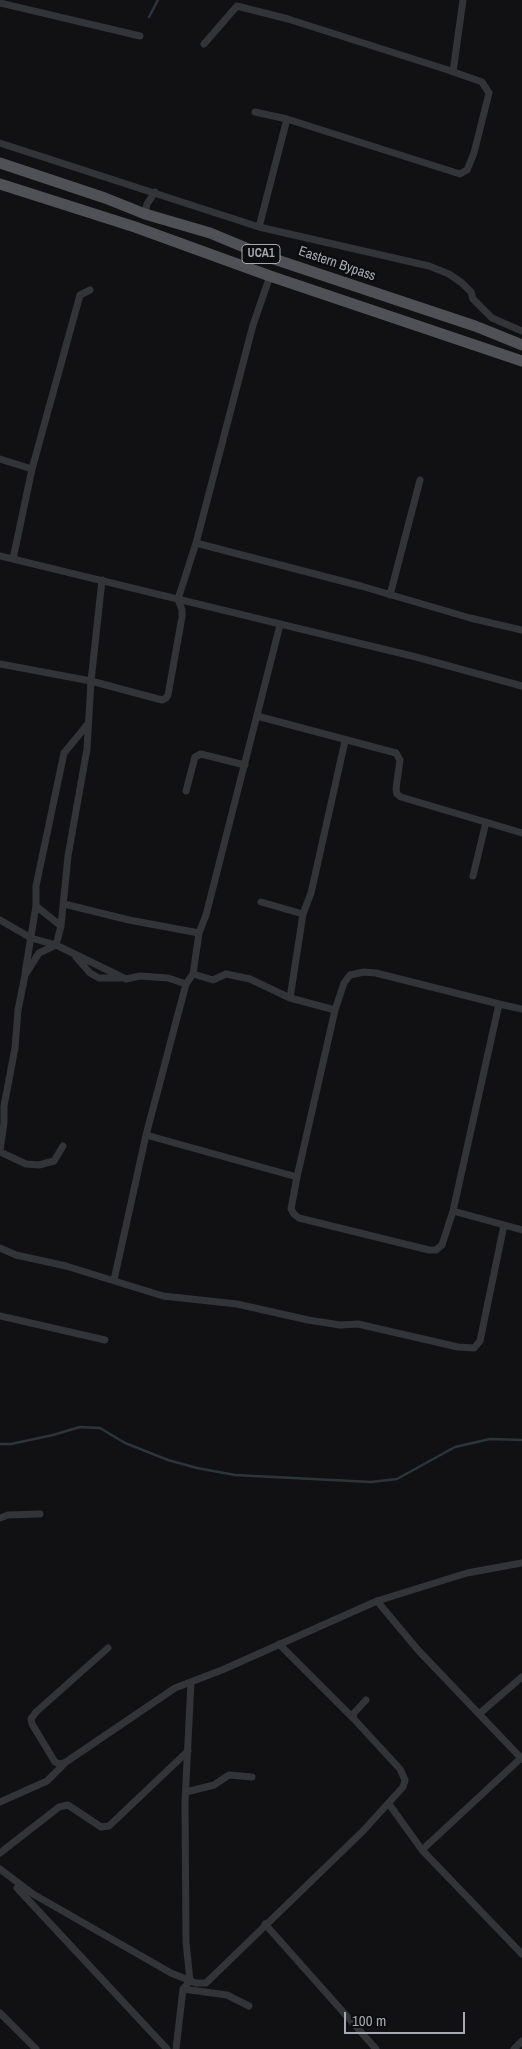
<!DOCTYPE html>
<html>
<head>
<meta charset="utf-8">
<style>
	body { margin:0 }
	#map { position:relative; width:522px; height:2049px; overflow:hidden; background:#111113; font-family:"Archivo Narrow",sans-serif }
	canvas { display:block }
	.scale { position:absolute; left:344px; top:2012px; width:121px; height:22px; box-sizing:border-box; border:2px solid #a4a9b2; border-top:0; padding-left:6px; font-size:15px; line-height:18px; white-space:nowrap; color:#a4a9b2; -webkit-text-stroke:4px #0c0c0e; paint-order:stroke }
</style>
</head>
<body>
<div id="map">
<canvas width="522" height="2049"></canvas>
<div class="scale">100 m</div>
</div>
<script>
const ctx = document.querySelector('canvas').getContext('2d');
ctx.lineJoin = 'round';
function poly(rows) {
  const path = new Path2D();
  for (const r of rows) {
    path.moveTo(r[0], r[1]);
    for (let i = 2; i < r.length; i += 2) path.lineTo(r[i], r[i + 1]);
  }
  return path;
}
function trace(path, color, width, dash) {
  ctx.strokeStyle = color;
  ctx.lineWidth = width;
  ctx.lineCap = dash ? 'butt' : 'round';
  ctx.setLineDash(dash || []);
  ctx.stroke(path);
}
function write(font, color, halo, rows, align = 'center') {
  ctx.font = font + ' "Archivo Narrow",sans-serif';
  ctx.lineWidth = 4.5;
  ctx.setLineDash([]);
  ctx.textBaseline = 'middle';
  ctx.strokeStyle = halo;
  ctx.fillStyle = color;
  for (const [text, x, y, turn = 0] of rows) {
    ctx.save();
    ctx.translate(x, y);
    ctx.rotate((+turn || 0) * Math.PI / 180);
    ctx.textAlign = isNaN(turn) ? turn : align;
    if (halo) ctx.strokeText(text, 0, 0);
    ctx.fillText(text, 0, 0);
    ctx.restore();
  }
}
trace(poly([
	[149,17,158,0],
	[0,1444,11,1444,53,1435,80,1427,100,1428,125,1443,168,1460,197,1468,235,1475,371,1482,397,1479,455,1447,490,1439,522,1440]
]), '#2c353a', 2.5);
trace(poly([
	[0,3,140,36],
	[204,44,237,6,288,19,448,70,482,82,489,93,474,153,467,170,460,174,287,119,259,227],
	[453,72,463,0],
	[255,112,287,119],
	[0,143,259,227,429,266,449,274,462,283,471,292,473,299,492,318,522,331],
	[145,214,147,204,155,192],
	[0,459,32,469,13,559],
	[32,469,80,295,90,290],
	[196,543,361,586,470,618,522,630],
	[0,556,416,657,522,686],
	[390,595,420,480],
	[0,664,91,681,162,700,166,698,168,695,182,617,182,610,178,599,196,543,253,325,270,276],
	[257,716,396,753,400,760,396,789,397,794,401,797,522,833],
	[186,791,195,757,201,754,245,765],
	[473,876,486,822],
	[261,902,303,914],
	[64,904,129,920,199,933],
	[0,920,31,938,56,945,126,979,140,976,168,978,186,984],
	[61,926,36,906,36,886,64,753,87,725],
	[76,957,90,973,99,978,122,978],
	[25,973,36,906],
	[193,974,199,933,206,915,280,625],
	[290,998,303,914,311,893,345,741],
	[499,1004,376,973,364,972,350,975,344,983,335,1010,297,1177,291,1209,294,1214,299,1218,429,1250,436,1250,442,1245,453,1211,499,1004,522,1009],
	[146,1135,297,1177],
	[0,1150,4,1123,4,1106,15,1048,18,1010,25,975,39,953,56,945,61,926,68,856,87,749,91,681,102,580],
	[0,1152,26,1164,39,1165,54,1161,63,1146],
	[453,1211,522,1230],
	[0,1248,16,1255,66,1266,163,1296,237,1304,308,1320,340,1325,358,1324,458,1347,474,1348,480,1341,504,1225],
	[114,1280,146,1135,186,984,193,974,213,980,226,974,250,979,290,998,335,1010],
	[0,1316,105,1340],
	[0,1518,8,1515,40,1514],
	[377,1601,418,1650,522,1759],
	[279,1644,353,1718],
	[108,1648,36,1712,31,1719,32,1724,55,1762,60,1764,66,1762,175,1688,222,1670,377,1601,467,1573,522,1563],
	[479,1714,522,1677],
	[186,1792,214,1785,229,1775,252,1777],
	[0,1802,47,1781,65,1763],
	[389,1804,422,1850,522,1954],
	[422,1850,521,1758],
	[0,1853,59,1807,68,1805,101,1827,109,1826,188,1751],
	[0,1869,33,1894,171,1973,196,1983,206,1983,363,1831,403,1787,405,1780,400,1769,353,1718,354,1713,366,1700],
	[17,1888,167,2049],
	[265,1924,376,2049],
	[183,1989,227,1995,249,2006],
	[0,2013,36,2049],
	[176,2049,183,1989,190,1981,186,1942,185,1802,191,1682],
	[514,2049,522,2041]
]), '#333437', 7);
trace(poly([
	[0,163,105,198,145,214,210,233,268,257,475,326,522,345],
	[0,184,135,227,270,276,522,361]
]), '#4f5156', 11);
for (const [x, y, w] of [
	[261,254,38]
]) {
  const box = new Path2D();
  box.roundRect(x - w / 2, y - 9.5, w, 19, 4);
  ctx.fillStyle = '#0c0c0e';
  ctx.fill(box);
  trace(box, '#a4a9b2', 1);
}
write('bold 12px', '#a4a9b2', null, [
	["UCA1",261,254]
]);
write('14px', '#a4a9b2', '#0c0c0e', [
	["Eastern Bypass",337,264,19]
]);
</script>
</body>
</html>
